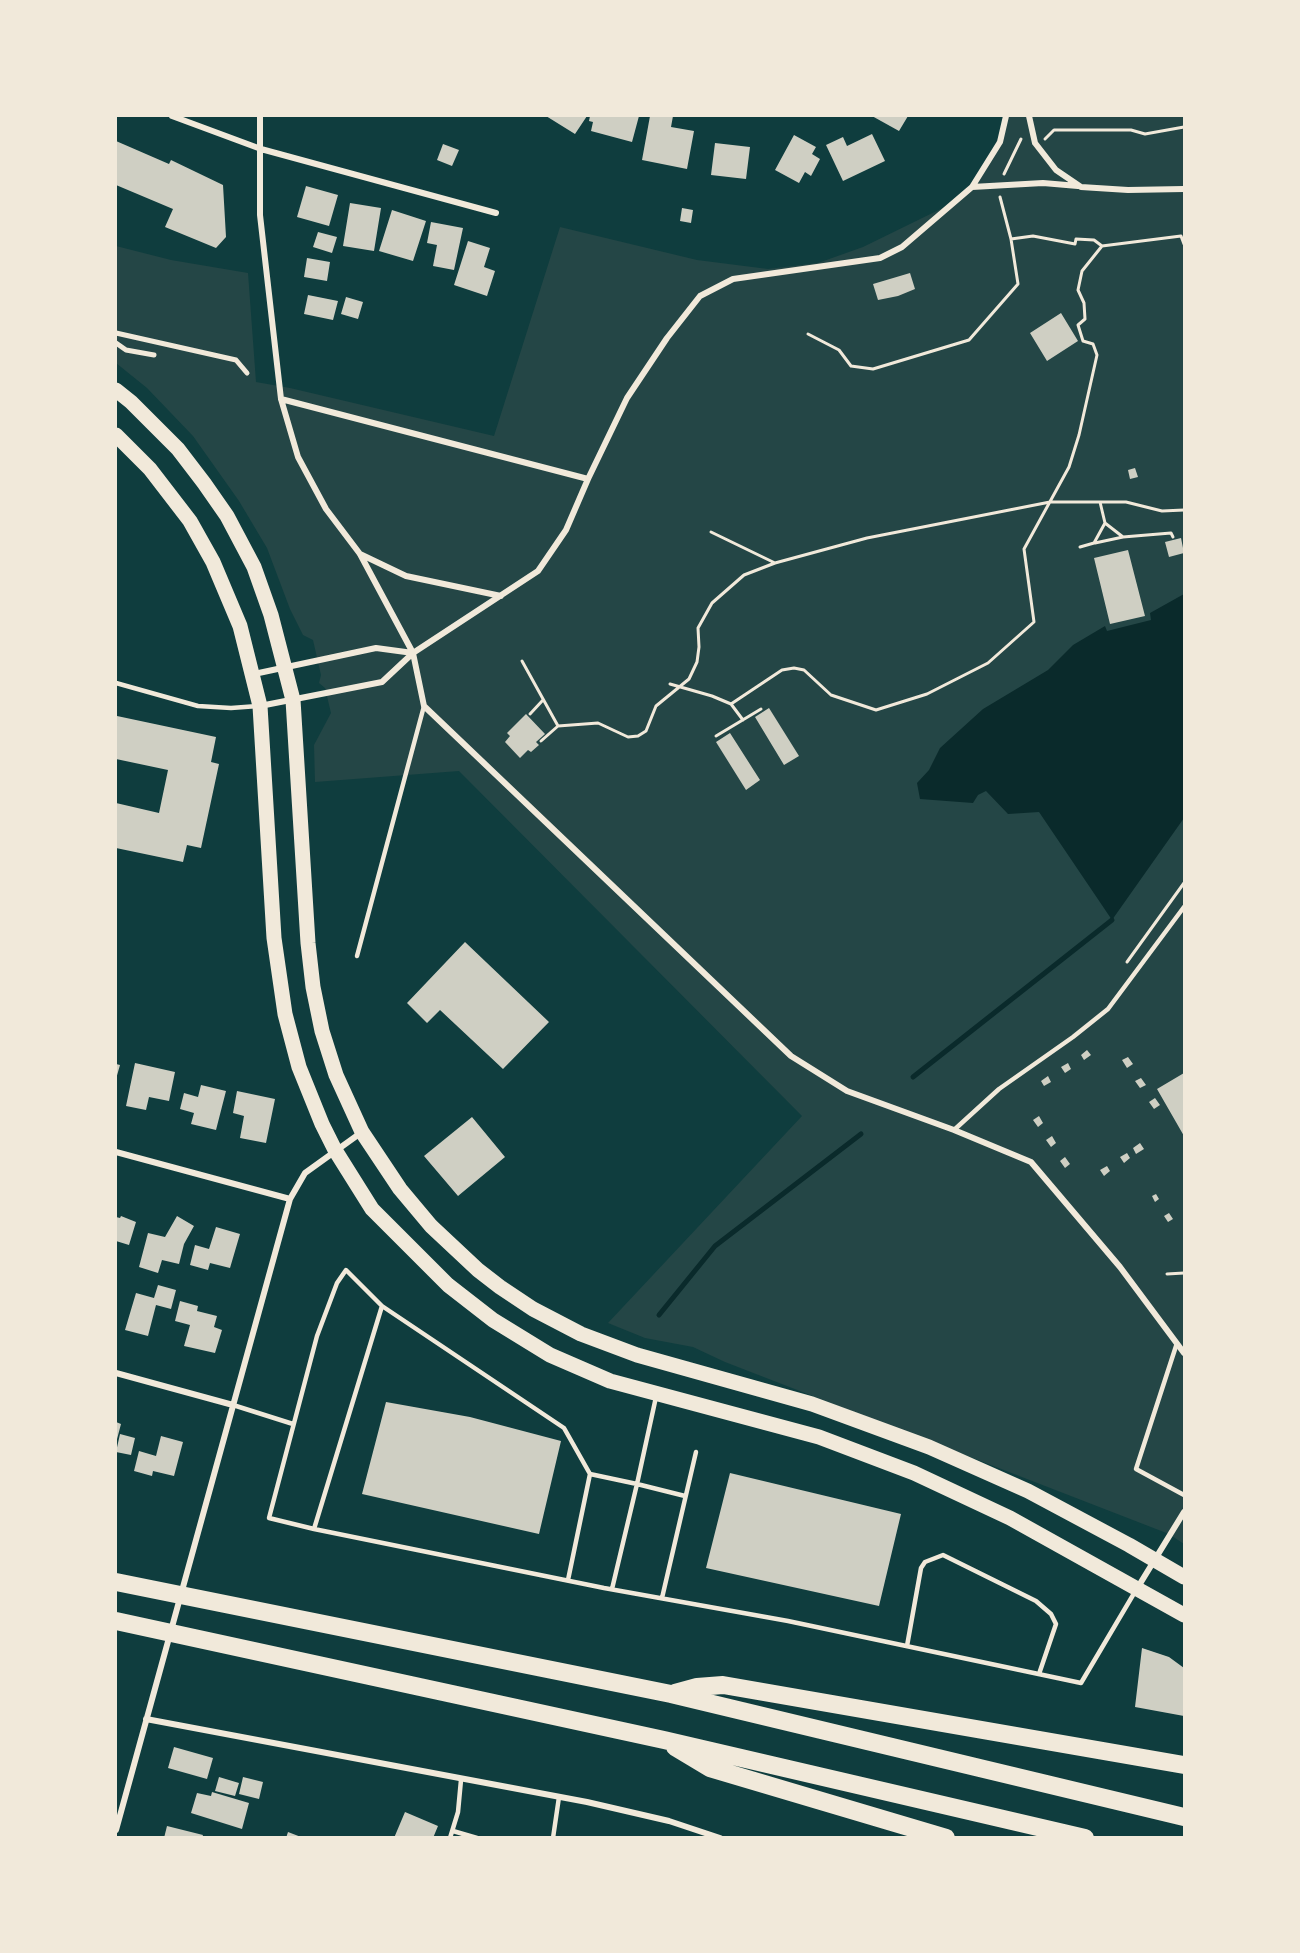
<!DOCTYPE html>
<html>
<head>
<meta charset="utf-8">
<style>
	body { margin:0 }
	#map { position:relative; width:1300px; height:1953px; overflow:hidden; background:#0f3d3e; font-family:Lato,sans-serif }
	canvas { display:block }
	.frame { position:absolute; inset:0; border:117px solid #f1e9da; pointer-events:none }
</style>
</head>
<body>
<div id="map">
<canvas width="1300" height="1953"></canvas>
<div class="frame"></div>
</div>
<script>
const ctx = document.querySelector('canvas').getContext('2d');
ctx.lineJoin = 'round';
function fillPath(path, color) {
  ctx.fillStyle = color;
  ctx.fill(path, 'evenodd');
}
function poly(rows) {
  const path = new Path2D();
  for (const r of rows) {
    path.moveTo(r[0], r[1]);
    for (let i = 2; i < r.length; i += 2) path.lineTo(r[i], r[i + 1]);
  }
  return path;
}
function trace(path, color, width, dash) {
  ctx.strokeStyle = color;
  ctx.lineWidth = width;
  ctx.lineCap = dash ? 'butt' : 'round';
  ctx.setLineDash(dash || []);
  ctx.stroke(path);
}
fillPath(poly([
	[1008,116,1184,116,1184,1544,1169,1534,725,1362,693,1347,645,1338,608,1323,802,1116,459,771,315,782,314,745,331,713,325,688,319,683,321,675,313,640,303,635,290,609,267,548,239,501,193,436,147,388,116,363,116,246,171,260,248,273,256,382,290,388,494,436,560,227,697,260,768,269,818,263,863,247,957,201,986,164]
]), '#244646');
fillPath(poly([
	[1184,594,1184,818,1112,920,1039,812,1008,814,986,791,978,795,973,803,920,799,917,783,929,770,940,748,983,709,1048,670,1073,645,1105,626,1107,631,1151,620,1150,613]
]), '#0a2a2b');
trace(poly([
	[913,1077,1112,920],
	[659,1315,715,1246,861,1134]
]), '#0a2a2b', 5);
fillPath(poly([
	[546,116,587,116,575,134],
	[590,116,639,116,632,142,591,131,593,122,589,121],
	[650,116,673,116,671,127,694,131,687,169,642,160],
	[872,116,908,116,899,131],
	[872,134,885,161,843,181,826,145,843,137,847,146],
	[794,135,816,147,812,154,820,159,811,176,805,172,799,183,775,170],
	[116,141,169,164,171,160,223,185,226,237,216,248,165,227,173,209,116,185],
	[715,143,750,147,746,179,711,175],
	[443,144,459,150,452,166,437,160],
	[306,186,338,195,329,226,297,217],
	[350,203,381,208,374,251,343,246],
	[682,208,693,210,691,223,680,221],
	[392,210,426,221,413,261,379,251],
	[431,222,463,228,454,270,433,266,437,245,427,243],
	[318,232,337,237,332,253,313,247],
	[468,241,490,248,484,267,495,271,487,296,454,285],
	[307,258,330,262,327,281,304,277],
	[910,273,915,289,898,296,878,300,873,284],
	[308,295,338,301,333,320,304,314],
	[346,297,363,302,358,319,341,314],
	[1061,313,1078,341,1047,361,1030,333],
	[1135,468,1138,477,1130,479,1128,470],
	[1181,538,1184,553,1169,557,1165,542],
	[1128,550,1145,616,1110,624,1094,558],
	[769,708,799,756,784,765,755,717],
	[526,714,545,734,536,742,539,745,531,752,528,750,520,758,505,742,510,736,507,733],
	[117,716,216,737,211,762,219,764,201,848,187,845,183,862,116,848,116,803,159,813,168,770,116,759],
	[730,733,760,780,746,790,716,742],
	[465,942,549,1022,503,1069,440,1010,427,1023,407,1003],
	[1087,1050,1091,1055,1084,1060,1081,1055],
	[1128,1057,1133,1064,1127,1068,1122,1060],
	[135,1063,175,1072,169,1101,149,1097,146,1110,126,1106],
	[1068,1063,1071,1069,1065,1073,1061,1067],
	[116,1064,120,1065,116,1079],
	[1184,1073,1184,1136,1157,1089],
	[1048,1076,1051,1082,1044,1086,1041,1081],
	[1141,1078,1146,1085,1140,1088,1135,1081],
	[201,1085,226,1091,216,1130,191,1124,194,1113,180,1109,184,1093,198,1097],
	[237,1091,275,1099,266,1143,240,1138,244,1116,233,1113],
	[1155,1098,1160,1105,1154,1109,1149,1102],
	[1039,1116,1043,1123,1038,1127,1033,1120],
	[472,1117,505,1157,458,1196,424,1156],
	[1052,1136,1056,1143,1051,1147,1046,1140],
	[1140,1143,1144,1149,1136,1154,1133,1148],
	[1127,1153,1130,1158,1124,1163,1120,1157],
	[1065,1157,1070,1164,1065,1168,1060,1161],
	[1107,1166,1110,1171,1104,1176,1100,1170],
	[1156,1194,1159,1199,1155,1202,1152,1196],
	[1169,1213,1173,1219,1168,1222,1164,1216],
	[121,1216,136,1222,129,1245,116,1241,116,1217,120,1218],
	[177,1216,194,1226,184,1244,179,1264,162,1260,158,1273,139,1267,148,1233,165,1237],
	[216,1227,240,1234,230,1268,210,1263,208,1270,190,1265,195,1245,209,1249],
	[158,1285,176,1290,171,1309,156,1305,148,1336,125,1330,136,1293,154,1298],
	[180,1301,198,1306,197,1311,217,1316,214,1327,222,1330,215,1353,184,1346,190,1325,175,1321],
	[386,1402,470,1417,561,1441,539,1534,362,1494],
	[116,1422,121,1424,116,1443],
	[120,1434,135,1438,131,1455,116,1452],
	[161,1436,183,1442,174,1476,153,1471,152,1476,134,1471,139,1451,156,1456],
	[730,1473,901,1514,879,1606,706,1568],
	[1142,1648,1169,1657,1184,1668,1184,1716,1135,1707],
	[174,1747,213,1758,207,1779,168,1768],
	[219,1777,239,1783,235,1796,215,1791],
	[243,1777,263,1782,259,1799,239,1794],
	[212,1792,249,1803,242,1829,191,1813,197,1793,211,1796],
	[405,1812,438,1826,433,1838,394,1838],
	[167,1826,203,1835,202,1838,164,1838],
	[288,1832,301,1837,301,1838,286,1838]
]), '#cfcfc3');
trace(poly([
	[1045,139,1054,130,1131,130,1145,134,1184,127],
	[1004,174,1021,139],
	[1011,239,1033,236,1075,244,1076,239,1094,240,1102,246],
	[808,334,839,350,851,366,873,369,969,340,1018,284,1011,239,1000,197],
	[1100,502,1105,523,1123,537,1171,533,1173,537],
	[711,532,775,563],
	[1095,543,1123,537],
	[1080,547,1094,543,1105,523],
	[522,661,558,726,598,723,628,737,638,736,646,731,656,706,689,679,697,662,699,647,698,628,712,603,744,575,775,563,867,538,1050,502,1126,502,1162,511,1184,510],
	[670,684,712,696,731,704,743,720],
	[731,704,782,670,794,668,804,670,831,695,876,710,927,694,988,663,1034,622,1024,549,1069,467,1079,435,1097,355,1093,344,1083,341,1078,325,1085,319,1084,303,1078,290,1082,271,1102,246,1181,236,1184,244],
	[530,714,543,700],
	[716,736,761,709],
	[541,741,558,726],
	[1127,962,1184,883],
	[1167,1274,1184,1273]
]), '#f1e9da', 3);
trace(poly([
	[116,683,198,706,231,708,258,706],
	[357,956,424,706],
	[954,1130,999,1089,1073,1037,1108,1009,1184,907],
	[1177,1343,1136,1469,1184,1495],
	[656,1397,637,1484,590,1474,564,1428,382,1306,314,1529,604,1588,788,1621,1081,1683,1136,1590],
	[233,1405,293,1424],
	[314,1529,269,1518,317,1336,337,1283,346,1270,382,1306],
	[568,1580,590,1474],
	[612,1589,637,1484,685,1496],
	[662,1598,696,1452],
	[907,1646,921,1568,925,1562,943,1555,1036,1601,1051,1614,1056,1624,1039,1674],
	[453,1831,477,1838],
	[450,1838,458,1812,461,1780],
	[553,1838,559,1797]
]), '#f1e9da', 4.5);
trace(poly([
	[116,333,236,360,247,373],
	[116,343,126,350,154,355]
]), '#f1e9da', 5);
trace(poly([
	[172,116,261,149,496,213],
	[260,116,260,215,281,399,298,457,326,509,360,554,413,653,424,706,791,1056,847,1091,954,1130,1031,1162,1120,1267,1184,1353],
	[1029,116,1035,143,1056,170,1081,187,1128,190,1184,189],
	[972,187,1043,183,1078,186],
	[281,399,588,479],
	[360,554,406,576,501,596],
	[254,674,376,648,413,653],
	[260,706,382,682,413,653,538,571,566,530,588,479,627,398,667,338,700,296,733,279,880,258,902,247,972,187,1000,142,1006,116],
	[116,1152,290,1199],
	[116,1373,233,1405],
	[1138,1587,1184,1512],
	[146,1719,587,1802,669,1821,720,1838],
	[116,1830,290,1199,305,1173,362,1132]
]), '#f1e9da', 6);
trace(poly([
	[116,390,131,402,178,449,204,483,227,516,254,567,271,615,293,700,308,943,313,987,322,1031,336,1075,362,1132,400,1189,431,1226,478,1270,500,1287,533,1309,581,1334,637,1355,812,1404,929,1447,1028,1491,1129,1545,1184,1577],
	[116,435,150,469,190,521,213,562,240,626,260,706,274,938,285,1014,299,1067,322,1124,335,1150,372,1209,448,1285,493,1320,550,1355,610,1381,819,1437,914,1473,1010,1518,1184,1615]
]), '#f1e9da', 15);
trace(poly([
	[116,1582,671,1694,1184,1817],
	[116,1621,664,1740,1085,1838],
	[675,1693,697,1687,723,1685,1184,1765],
	[675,1747,710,1768,946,1838]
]), '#f1e9da', 18);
</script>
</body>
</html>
